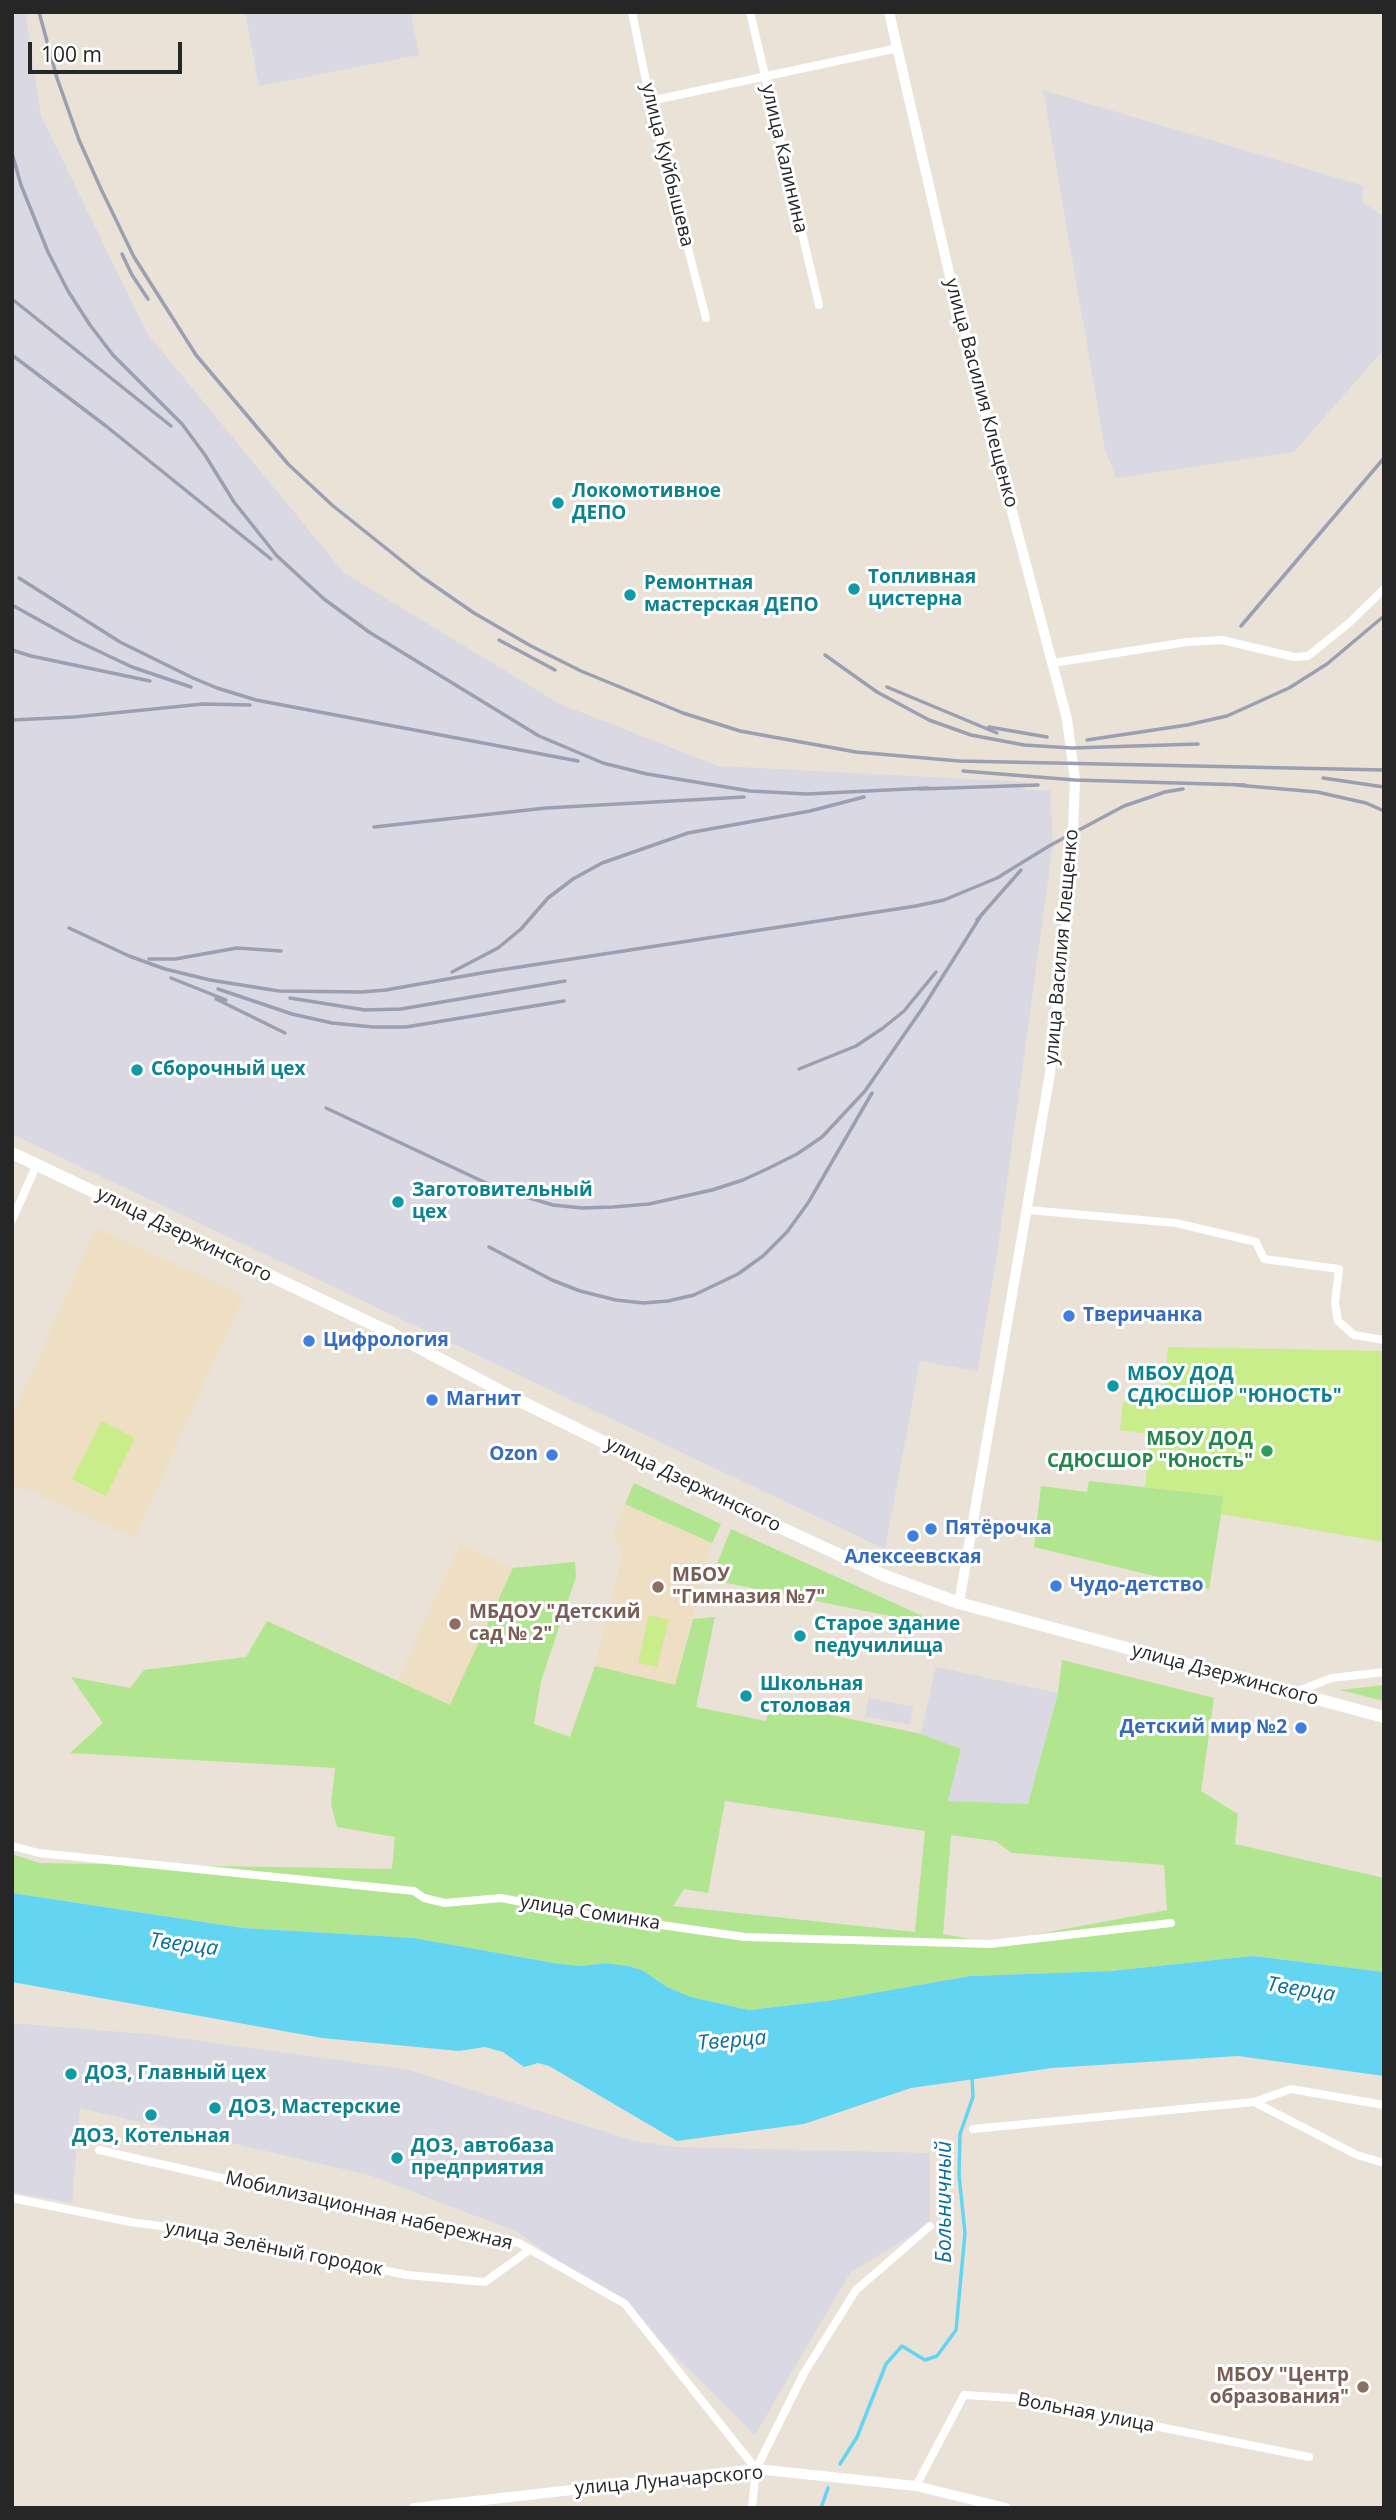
<!DOCTYPE html>
<html>
<head>
<meta charset="utf-8">
<style>
	body { margin:0 }
	#map { position:relative; width:1396px; height:2520px; overflow:hidden; background:#eae1d7; font-family:"Open Sans",sans-serif }
	canvas { display:block }
	.frame { position:absolute; inset:0; border:14px solid #262626; pointer-events:none }
	.scale { position:absolute; left:28px; top:42px; width:154px; height:32px; box-sizing:border-box; border:4px solid #262626; border-top:0; padding-left:9px; font-size:21px; line-height:24px; white-space:nowrap; color:#262626; -webkit-text-stroke:5px #fff; paint-order:stroke }
</style>
</head>
<body>
<div id="map">
<canvas width="1396" height="2520"></canvas>
<div class="frame"></div>
<div class="scale">100 m</div>
</div>
<script>
const ctx = document.querySelector('canvas').getContext('2d');
ctx.lineJoin = 'round';
function fillPath(path, color) {
  ctx.fillStyle = color;
  ctx.fill(path, 'evenodd');
}
function poly(rows) {
  const path = new Path2D();
  for (const r of rows) {
    path.moveTo(r[0], r[1]);
    for (let i = 2; i < r.length; i += 2) path.lineTo(r[i], r[i + 1]);
  }
  return path;
}
function trace(path, color, width, dash) {
  ctx.strokeStyle = color;
  ctx.lineWidth = width;
  ctx.lineCap = dash ? 'butt' : 'round';
  ctx.setLineDash(dash || []);
  ctx.stroke(path);
}
function write(font, color, halo, rows, align = 'center') {
  ctx.font = font + ' "Open Sans",sans-serif';
  ctx.lineWidth = 6;
  ctx.setLineDash([]);
  ctx.textBaseline = 'middle';
  ctx.strokeStyle = halo;
  ctx.fillStyle = color;
  for (const [text, x, y, turn = 0] of rows) {
    ctx.save();
    ctx.translate(x, y);
    ctx.rotate((+turn || 0) * Math.PI / 180);
    ctx.textAlign = isNaN(turn) ? turn : align;
    if (halo) ctx.strokeText(text, 0, 0);
    ctx.fillText(text, 0, 0);
    ctx.restore();
  }
}
fillPath(poly([
	[12,12,25,12,41,116,147,333,344,573,560,704,718,766,1026,782,1026,790,1050,790,1053,844,996,1262,977,1371,920,1361,885,1549,12,1134],
	[245,12,411,12,419,55,259,86],
	[1043,90,1364,186,1361,201,1384,217,1384,349,1294,452,1116,478,1105,449],
	[936,1667,1058,1693,1028,1805,947,1801,961,1749,921,1734],
	[869,1698,913,1707,910,1725,865,1716],
	[12,2023,157,2035,409,2070,631,2140,675,2147,930,2153,930,2224,850,2273,755,2435,641,2322,518,2232,369,2175,80,2108,72,2203,12,2192]
]), '#dad8e2');
fillPath(poly([
	[96,1228,244,1295,135,1538,12,1483,12,1417],
	[625,1504,712,1543,675,1685,595,1666,622,1555,613,1535],
	[460,1544,513,1568,451,1705,397,1681]
]), '#eedec4');
fillPath(poly([
	[1089,1481,1224,1496,1209,1589,1034,1547,1041,1486,1087,1492],
	[634,1483,721,1524,712,1543,625,1504],
	[731,1529,949,1628,722,1582,717,1564],
	[575,1562,576,1577,541,1681,534,1724,570,1737,595,1666,675,1685,693,1619,715,1617,696,1707,766,1721,771,1702,921,1734,961,1749,948,1801,1028,1804,1058,1693,1062,1660,1214,1698,1201,1791,1238,1814,1235,1844,1384,1878,1384,1972,1253,1956,1110,1971,970,1976,834,2000,749,2010,691,1997,667,1987,642,1970,628,1966,605,1963,582,1966,560,1964,414,1938,243,1928,12,1893,12,1854,39,1863,392,1869,395,1837,337,1827,331,1804,335,1768,70,1753,103,1723,71,1677,130,1688,144,1670,246,1657,267,1621,450,1705,513,1568],
	[725,1801,925,1831,915,1932,673,1906,684,1889,708,1893],
	[951,1835,995,1841,1012,1853,1164,1865,1167,1910,990,1943,943,1934],
	[1384,1685,1384,1701,1340,1690]
]), '#b1e58f');
fillPath(poly([
	[1168,1347,1384,1351,1384,1542,1221,1514,1223,1496,1145,1487,1151,1434,1120,1430,1123,1402,1163,1406],
	[102,1421,135,1438,106,1496,72,1479],
	[649,1615,669,1620,657,1667,638,1663]
]), '#c8ed8a');
fillPath(poly([
	[12,1893,243,1928,414,1938,560,1964,582,1966,605,1963,628,1966,642,1970,667,1987,691,1997,749,2010,834,2000,970,1976,1110,1971,1253,1956,1384,1972,1384,2076,1238,2056,1052,2068,911,2088,804,2124,677,2141,549,2066,538,2063,524,2067,503,2052,485,2047,459,2051,322,2038,12,1982]
]), '#63d5f3');
trace(poly([
	[840,2464,857,2437,886,2364,902,2346,925,2360,937,2356,956,2330,965,2233,959,2175,960,2134,973,2097,972,2076],
	[821,2508,828,2488]
]), '#63d5f3', 3.5);
trace(poly([
	[632,12,650,101,706,318],
	[750,12,819,305],
	[650,101,898,48],
	[1053,663,1187,642,1222,640,1294,657,1308,656,1349,623,1384,589],
	[1028,1210,1176,1223,1256,1242,1264,1259,1339,1269,1335,1303,1338,1321,1354,1335,1384,1340],
	[12,1220,37,1164],
	[1295,1692,1332,1678,1384,1672],
	[12,1846,39,1853,414,1891,424,1898,445,1903,501,1898,584,1914,745,1937,990,1944,1171,1923],
	[1254,2102,1357,2155,1384,2163],
	[973,2129,1254,2102,1291,2089,1384,2105],
	[99,2150,458,2232,519,2243,625,2304,756,2469],
	[12,2198,130,2222,191,2230,407,2275,485,2282,528,2251],
	[916,2486,964,2395,1015,2398,1309,2457],
	[752,2508,756,2469,804,2373,856,2290,930,2226]
]), '#fff', 8);
trace(poly([
	[889,12,950,277,1067,719,1075,780,1071,881,1050,1073,959,1603],
	[414,2508,756,2469,916,2486,1006,2508]
]), '#fff', 10);
trace(poly([
	[12,1153,391,1333,516,1399,734,1506,883,1575,959,1603,1384,1717]
]), '#fff', 12);
trace(poly([
	[39,12,57,78,79,140,101,189,134,257,196,355,288,464,332,505,422,577,474,613,531,646,581,671,683,713,740,731,856,752,959,761,1384,770],
	[12,153,21,185,48,252,68,291,90,325,113,355,182,424,205,455,234,502,277,556,324,599,369,632,539,736,603,763,647,774,750,791,807,794,928,788],
	[122,254,132,275,148,299],
	[12,299,171,426],
	[12,355,106,426,271,559],
	[19,578,120,642,193,678,217,688,256,700,578,761],
	[12,605,75,640,132,667,191,687],
	[1241,626,1384,458],
	[499,640,555,670],
	[12,650,31,656,150,681],
	[825,655,877,692,929,720,971,735,1024,745,1072,748,1198,744],
	[887,687,997,733],
	[12,720,74,717,203,704,250,705],
	[989,727,1047,737],
	[1087,740,1187,725,1227,716,1289,688,1327,664,1384,616],
	[963,771,1075,780,1245,785],
	[1323,778,1384,787],
	[1236,785,1317,792,1366,803,1384,811],
	[920,789,1038,785],
	[374,827,546,808,744,797],
	[977,920,1021,870],
	[69,928,129,956,165,969,210,980,279,991,362,992,386,990,487,972,916,906,944,900,997,878,1049,846,1124,806,1165,792,1183,789],
	[149,959,175,959,237,948,281,951],
	[452,972,498,948,521,929,548,898,573,879,602,863,688,833,810,811,864,797],
	[171,978,226,1000],
	[218,989,292,1014,332,1023,373,1027,406,1027,564,1001],
	[290,998,365,1010,401,1009,565,981],
	[216,999,285,1033],
	[799,1069,856,1046,883,1028,904,1011,936,972],
	[326,1108,499,1189,553,1205,582,1208,613,1207,649,1204,712,1190,743,1180,767,1169,797,1154,822,1137,865,1091,924,1006,982,914],
	[489,1247,552,1280,580,1291,616,1300,643,1303,668,1301,694,1295,738,1274,763,1256,787,1232,808,1203,872,1093]
]), '#9a9fb2', 3.5);
for (const [x, y, r, color] of [
	[558,503,7,"#0f9aa8"],
	[854,589,7,"#0f9aa8"],
	[630,595,7,"#0f9aa8"],
	[137,1070,7,"#0f9aa8"],
	[398,1202,7,"#0f9aa8"],
	[1069,1316,7,"#3f7fe0"],
	[309,1341,7,"#3f7fe0"],
	[1113,1386,7,"#0f9aa8"],
	[432,1400,7,"#3f7fe0"],
	[1267,1451,7,"#2e9e5b"],
	[552,1455,7,"#3f7fe0"],
	[931,1529,7,"#3f7fe0"],
	[913,1536,7,"#3f7fe0"],
	[1056,1586,7,"#3f7fe0"],
	[658,1587,7,"#8d6e63"],
	[455,1624,7,"#8d6e63"],
	[800,1636,7,"#0f9aa8"],
	[746,1696,7,"#0f9aa8"],
	[1301,1728,7,"#3f7fe0"],
	[71,2074,7,"#0f9aa8"],
	[215,2108,7,"#0f9aa8"],
	[151,2115,7,"#0f9aa8"],
	[397,2158,7,"#0f9aa8"],
	[1363,2387,7,"#8d6e63"]
]) {
  const dot = new Path2D();
  dot.arc(x, y, r, 0, 2 * Math.PI);
  ctx.fillStyle = color;
  ctx.fill(dot);
  trace(dot, '#fff', 2.5);
}
write('19px', '#262626', '#fff', [
	["улица Калинина",784,159,77],
	["улица Куйбышева",667,165,76],
	["улица Василия Клещенко",981,393,75],
	["улица Василия Клещенко",1062,947,-85],
	["улица Дзержинского",184,1235,26],
	["улица Дзержинского",693,1485,26],
	["улица Дзержинского",1225,1675,15],
	["улица Соминка",590,1913,9],
	["Мобилизационная набережная",369,2211,13],
	["улица Зелёный городок",274,2249,11],
	["Вольная улица",1086,2413,11],
	["улица Луначарского",669,2481,-5]
]);
write('bold 19px', '#0d838f', '#fff', [
	["Локомотивное",572,492],
	["ДЕПО",572,514],
	["Топливная",868,578],
	["цистерна",868,600],
	["Ремонтная",644,584],
	["мастерская ДЕПО",644,606],
	["Сборочный цех",151,1070],
	["Заготовительный",412,1191],
	["цех",412,1213],
	["МБОУ ДОД",1127,1375],
	["СДЮСШОР \"ЮНОСТЬ\"",1127,1397],
	["Старое здание",814,1625],
	["педучилища",814,1647],
	["Школьная",760,1685],
	["столовая",760,1707],
	["ДОЗ, Главный цех",85,2074],
	["ДОЗ, Мастерские",229,2108],
	["ДОЗ, Котельная",151,2137,"center"],
	["ДОЗ, автобаза",411,2147],
	["предприятия",411,2169]
], 'left');
write('bold 19px', '#366cbe', '#fff', [
	["Тверичанка",1083,1316],
	["Цифрология",323,1341],
	["Магнит",446,1400],
	["Ozon",538,1455,"right"],
	["Пятёрочка",945,1529],
	["Алексеевская",913,1558,"center"],
	["Чудо-детство",1070,1586],
	["Детский мир №2",1287,1728,"right"]
], 'left');
write('bold 19px', '#27864d', '#fff', [
	["МБОУ ДОД",1253,1440],
	["СДЮСШОР \"Юность\"",1253,1462]
], 'right');
write('bold 19px', '#785e54', '#fff', [
	["МБОУ",672,1576],
	["\"Гимназия №7\"",672,1598],
	["МБДОУ \"Детский",469,1613],
	["сад № 2\"",469,1635],
	["МБОУ \"Центр",1349,2376,"right"],
	["образования\"",1349,2398,"right"]
], 'left');
write('italic 21px', '#076f9a', '#fff', [
	["Тверца",184,1945,7],
	["Тверца",1301,1990,9],
	["Тверца",732,2041,-5],
	["Больничный",945,2202,-90]
]);
</script>
</body>
</html>
